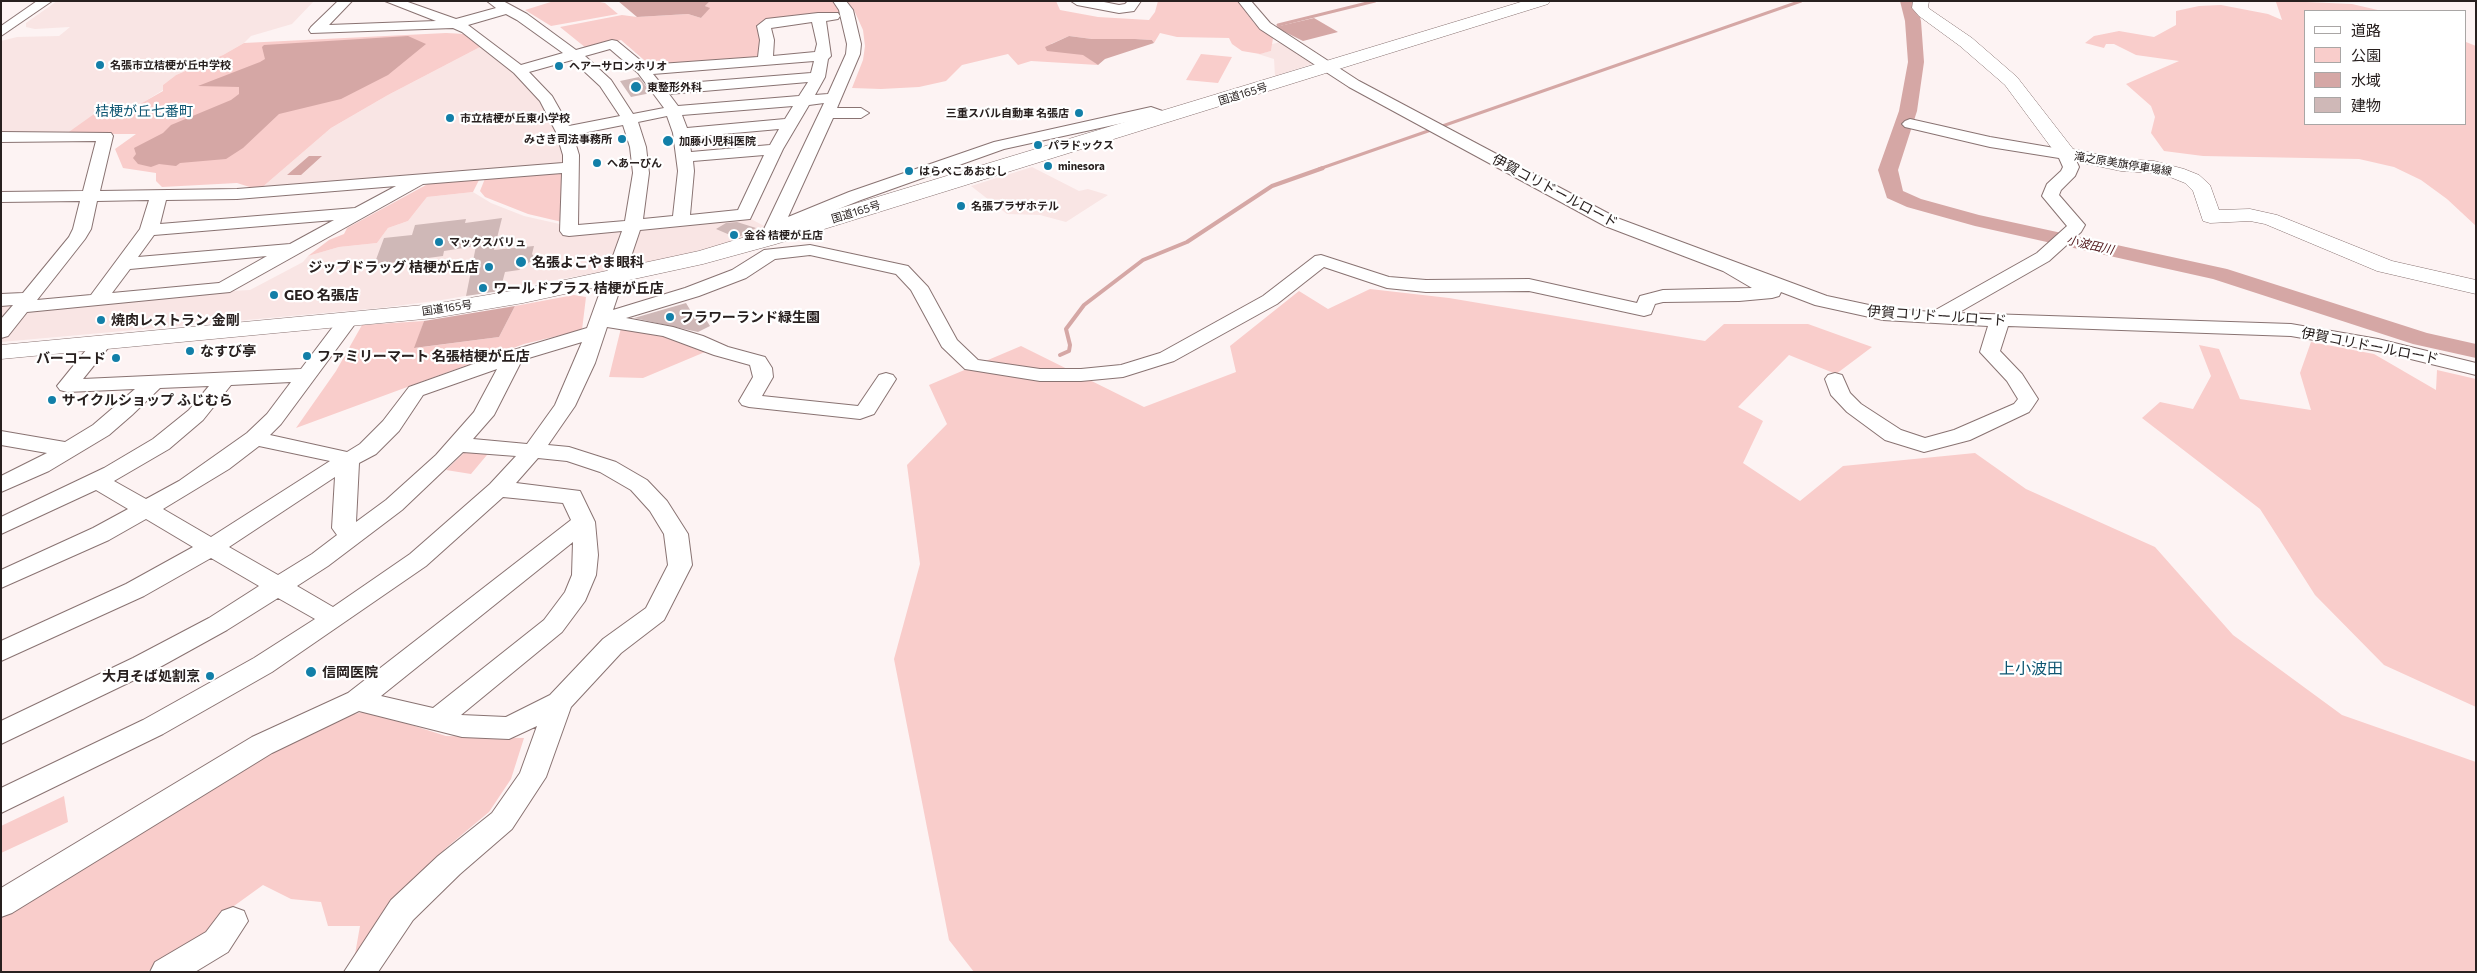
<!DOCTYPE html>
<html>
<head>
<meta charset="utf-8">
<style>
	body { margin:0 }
	#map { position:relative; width:2477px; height:973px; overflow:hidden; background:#fdf3f3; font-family:Commissioner,"Noto Sans JP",sans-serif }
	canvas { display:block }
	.frame { position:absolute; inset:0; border:2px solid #28201f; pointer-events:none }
	.legend { position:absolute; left:2304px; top:10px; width:162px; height:115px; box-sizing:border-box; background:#fff; border:1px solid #a9a6a5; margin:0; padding:6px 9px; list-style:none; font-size:15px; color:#28201f }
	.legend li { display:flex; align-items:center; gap:10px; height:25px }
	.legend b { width:25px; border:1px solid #a9a6a5 }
</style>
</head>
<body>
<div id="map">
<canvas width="2477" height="973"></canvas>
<div class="frame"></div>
<ul class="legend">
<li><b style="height:6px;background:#fff"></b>道路</li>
<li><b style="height:14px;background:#f9cdcb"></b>公園</li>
<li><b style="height:14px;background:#d5a7a5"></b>水域</li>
<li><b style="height:14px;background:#cfb8b7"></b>建物</li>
</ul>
</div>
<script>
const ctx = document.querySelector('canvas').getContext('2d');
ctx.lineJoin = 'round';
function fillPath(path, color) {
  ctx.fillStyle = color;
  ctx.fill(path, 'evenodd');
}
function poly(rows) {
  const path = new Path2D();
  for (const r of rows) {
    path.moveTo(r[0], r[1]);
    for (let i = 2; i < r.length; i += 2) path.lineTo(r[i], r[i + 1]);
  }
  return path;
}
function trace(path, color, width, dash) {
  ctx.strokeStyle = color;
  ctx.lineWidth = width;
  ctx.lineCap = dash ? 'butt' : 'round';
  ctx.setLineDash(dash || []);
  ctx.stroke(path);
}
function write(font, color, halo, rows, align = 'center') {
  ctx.font = font + ' Commissioner,"Noto Sans JP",sans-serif';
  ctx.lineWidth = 4.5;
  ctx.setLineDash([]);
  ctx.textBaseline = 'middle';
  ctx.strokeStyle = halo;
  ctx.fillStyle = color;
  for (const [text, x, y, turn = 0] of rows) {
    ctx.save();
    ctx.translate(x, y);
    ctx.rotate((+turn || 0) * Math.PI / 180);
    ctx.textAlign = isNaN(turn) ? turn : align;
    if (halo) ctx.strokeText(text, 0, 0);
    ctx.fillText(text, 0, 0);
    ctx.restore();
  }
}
fillPath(poly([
	[57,1,314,1,292,24,251,36,244,43,223,55,176,75,163,85,163,90,136,107,128,134,1,134,1,41,17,37,59,36,64,32,70,27,35,29,26,27,26,23],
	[1281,42,1308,59,1312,64,1275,76,1274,59,1258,54,1271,51,1272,44],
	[482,46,525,79,548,109,562,143,564,162,558,165,259,190,331,128,388,95],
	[1032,167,1079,191,1088,189,1108,195,1066,222,1040,215,1007,214,971,186],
	[473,192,491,203,524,216,564,225,565,233,749,218,768,228,757,235,675,259,442,300,380,308,1,342,1,303,250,290,303,262,308,256,339,247,377,243,388,228,408,221,427,197]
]), '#f9e5e4');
fillPath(poly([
	[554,1,595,1,605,3,618,14,551,26,525,10],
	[710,1,1056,1,1060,10,1098,17,1149,20,1155,12,1158,1,1238,1,1254,23,1273,38,1271,51,1260,54,1242,51,1232,44,1229,38,1177,37,1160,33,1154,43,1152,40,1135,39,1092,39,1069,36,1051,44,1084,55,1098,65,1031,61,1018,65,1008,54,962,65,946,81,919,87,881,89,852,88,863,60,865,46,863,30,854,10,768,21,762,58,651,66,621,40,586,48,560,27,622,15,637,17,688,14,701,18,709,8,705,6],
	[2283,1,2352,4,2382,11,2306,11,2306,124,2466,124,2466,42,2476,46,2476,226,2447,199,2421,180,2394,167,2359,159,2203,156,2164,151,2151,133,2155,117,2151,106,2126,84,2179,61,2136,55,2114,44,2106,44,2104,48,2085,43,2094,36,2119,31,2154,37,2176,25,2176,11,2199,6,2221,5,2268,14,2282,20,2276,2],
	[446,33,466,34,482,46,388,95,331,128,259,190,237,183,162,187,156,181,156,173,123,168,115,149,136,134,66,134,104,107,135,107,163,91,163,85,176,75,223,55,244,43],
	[1201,54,1232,57,1218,83,1186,80],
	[566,171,562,222,528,214,485,197,480,191,486,176],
	[481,176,473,192,427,197,408,221,388,228,377,243,339,247,308,256,329,240,344,234,347,228,437,179],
	[1370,289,1449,298,1705,341,1724,324,1808,324,1872,347,1836,374,1789,355,1738,407,1763,421,1743,463,1800,501,1843,466,1975,453,2026,489,2155,547,2233,635,2342,715,2476,762,2476,972,974,972,949,940,894,659,920,564,907,465,947,424,929,385,1021,346,1144,407,1236,372,1230,346,1299,291,1328,309],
	[574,295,586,297,582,330,524,344,296,428,336,371,362,325,424,321,415,348,499,337,515,306],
	[621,328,667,336,705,352,643,378,609,377],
	[2311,342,2374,354,2436,390,2437,370,2476,379,2476,707,2384,665,2315,595,2260,509,2142,418,2160,402,2193,409,2211,376,2199,345,2219,349,2240,399,2311,410,2300,373],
	[469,448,492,449,471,474,446,470],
	[367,711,446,736,524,738,511,779,489,812,446,848,406,889,354,960,360,926,328,926,321,902,291,899,263,885,227,911,204,940,146,972,1,972,1,913,321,722],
	[64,796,68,822,1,853,1,826]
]), '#f9cdcb');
fillPath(poly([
	[618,1,710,1,705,6,710,8,701,18,688,14,637,17],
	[1314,18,1338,32,1303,41,1275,27],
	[408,36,426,44,388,75,341,99,279,114,243,148,226,159,180,163,176,166,159,164,151,167,138,164,133,158,136,154,134,148,163,133,171,125,231,100,239,94,239,87,198,86,260,62,265,59,262,47,264,45],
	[1069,36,1092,39,1135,39,1152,40,1154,43,1105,59,1098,65,1083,55,1047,51,1045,47],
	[309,156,322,156,301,175,287,175],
	[515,306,499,337,414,348,424,321]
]), '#d5a7a5');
trace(poly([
	[1278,25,1375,1],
	[1319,169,1801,1]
]), '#d5a7a5', 3);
trace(poly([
	[1060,355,1069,351,1070,345,1066,329,1084,305,1143,260,1187,242,1272,186,1323,168]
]), '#d5a7a5', 4);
fillPath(poly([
	[1900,1,1916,1,1921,21,1924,62,1917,111,1898,170,1903,191,1921,199,1979,215,2227,269,2427,333,2476,344,2476,358,2413,344,2213,279,1975,226,1907,207,1887,198,1878,170,1899,111,1908,62,1905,21,1900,1]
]), '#d5a7a5');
fillPath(poly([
	[639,77,651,93,631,97,620,81],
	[502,218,494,250,534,246,532,254,535,258,519,270,505,272,500,291,466,296,476,246,444,251,443,256,374,265,384,238,412,235,415,225,466,219,465,223],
	[737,222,756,228,737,238,716,229,726,223],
	[686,303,692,313,705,318,710,326,698,332,634,318]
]), '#cfb8b7');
const minor = poly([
	[37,1,52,1,1,36,1,26,37,1],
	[338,1,352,1,329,25,436,21,385,1,405,1,456,19,496,8,487,1,503,1,527,14,576,50,612,40,617,41,646,65,758,57,760,40,757,26,766,19,818,13,838,13,840,16,838,19,826,21,831,56,828,59,825,77,815,95,828,94,846,54,847,44,839,10,833,1,846,1,853,10,861,44,860,54,837,108,861,108,869,113,861,118,833,118,788,217,849,192,994,142,1151,107,1171,114,1174,117,1166,122,1150,117,1004,149,861,200,781,232,777,238,765,238,762,234,764,229,824,103,809,105,783,149,750,219,640,230,613,310,685,288,732,270,764,250,810,245,908,266,928,287,957,340,978,360,1040,369,1081,369,1121,365,1160,353,1263,296,1315,256,1321,255,1389,277,1426,280,1529,279,1637,303,1640,296,1663,290,1752,288,1723,271,1605,226,1349,87,1260,29,1238,1,1251,1,1270,23,1359,81,1617,218,1827,296,1883,308,1932,312,2037,253,2067,226,2042,196,2047,184,2061,171,2063,167,2059,158,1990,147,1905,127,1902,124,1905,121,1910,119,1990,137,2072,151,2079,167,2075,176,2061,190,2059,195,2085,225,2081,232,2049,261,1958,313,2291,324,2378,339,2476,363,2476,375,2378,351,2291,336,2008,326,2000,351,2022,374,2038,399,2032,408,2029,412,1970,440,1924,452,1885,440,1847,412,1831,395,1825,379,1828,375,1835,373,1842,375,1850,393,1861,404,1901,430,1925,438,1954,430,2014,404,2018,399,2007,381,1980,352,1988,326,1883,320,1815,305,1781,292,1779,296,1772,298,1739,301,1663,302,1655,304,1651,314,1644,316,1529,291,1426,292,1387,288,1324,267,1277,304,1174,361,1123,377,1081,381,1040,381,965,369,942,347,911,290,896,274,810,255,775,259,746,278,699,296,626,318,673,327,703,336,728,347,765,357,772,368,773,377,762,396,858,406,879,375,886,373,893,375,896,379,874,414,860,419,749,407,742,405,739,401,753,377,750,365,714,355,663,336,607,327,595,363,575,406,548,445,569,447,616,462,647,480,667,501,688,534,692,565,664,620,621,653,571,707,546,777,512,829,460,874,413,920,378,972,344,972,391,900,438,856,492,813,520,773,537,726,509,739,462,737,359,711,272,753,12,913,1,917,1,888,252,737,348,693,571,520,563,503,503,497,426,566,272,672,163,734,1,813,1,788,143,720,254,658,315,619,278,598,227,630,151,672,1,744,1,721,133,658,209,618,259,586,211,558,144,596,1,661,1,641,126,584,193,547,146,519,109,540,1,588,1,570,93,528,128,509,96,490,1,534,1,517,104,468,153,439,189,410,209,386,160,388,132,415,109,435,49,471,1,492,1,476,47,453,1,445,1,431,65,442,93,425,135,389,67,392,60,390,57,386,95,339,109,339,112,343,83,379,301,369,341,316,355,316,358,320,355,324,281,424,270,435,347,452,360,444,383,421,409,387,507,352,587,328,622,231,569,236,563,235,560,231,562,173,423,184,230,292,27,312,8,336,1,338,1,319,13,305,1,306,1,294,23,293,69,237,73,229,80,201,1,202,1,192,83,191,96,141,1,142,1,132,111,133,113,136,100,191,237,189,563,163,563,155,556,132,540,101,514,73,462,32,453,28,311,33,309,30,311,27,338,1],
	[506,14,517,20,563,53,521,65,468,25,506,14],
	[812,22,817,44,815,52,773,56,774,40,771,28,812,22],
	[610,49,638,73,664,108,633,114,611,80,585,56,610,49],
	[572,60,600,86,620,116,569,126,552,96,529,72,572,60],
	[814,61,811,73,662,85,653,74,814,61],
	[808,82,799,96,678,106,669,94,808,82],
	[793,106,785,119,687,128,682,115,793,106],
	[667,116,673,133,678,171,673,216,643,219,649,173,646,147,638,122,667,116],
	[623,125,630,147,633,173,625,221,578,225,579,155,573,135,623,125],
	[779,129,770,145,691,152,689,137,779,129],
	[764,155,738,210,690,215,694,171,693,161,764,155],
	[396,186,355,208,160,224,166,200,237,199,396,186],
	[149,200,140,229,91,295,37,300,85,239,91,229,97,201,149,200],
	[334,220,290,244,138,257,154,235,334,220],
	[267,256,219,283,112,293,130,269,267,256],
	[582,342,555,405,527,444,473,439,494,415,522,360,582,342],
	[497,369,474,412,436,455,386,500,356,522,359,463,376,454,399,431,423,395,497,369],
	[291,382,267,414,247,433,179,481,146,499,114,481,169,449,203,420,231,385,291,382],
	[259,446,330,461,211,537,163,509,229,469,259,446],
	[463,452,516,456,490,484,410,554,333,607,297,586,328,566,402,510,463,452],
	[538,458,567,461,600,472,631,490,650,511,664,534,668,565,646,608,603,639,550,695,506,717,461,715,562,632,585,601,596,575,598,555,595,522,580,491,516,483,538,458],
	[335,477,332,528,337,535,312,554,278,575,229,547,335,477],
	[573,542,572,575,565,592,544,620,433,708,381,696,573,542],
	[1071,1,1099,1,1119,5,1125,4,1128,1,1141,1,1134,11,1119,13,1077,5,1071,1],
	[233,907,244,911,248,921,228,952,195,972,150,972,155,962,206,932,222,911,233,907]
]);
const major = poly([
	[1913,1,1929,1,1928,7,1931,10,1972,38,2017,77,2073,149,2121,159,2154,161,2184,169,2199,175,2210,185,2219,210,2250,209,2277,215,2392,261,2476,280,2476,294,2377,271,2265,224,2250,221,2210,223,2203,221,2193,191,2185,183,2170,177,2154,173,2121,171,2059,158,2005,85,1960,46,1919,16,1912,8,1913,1]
]);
const highway = poly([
	[1524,1,1550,1,1548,4,776,244,703,264,523,303,434,318,1,359,1,345,434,304,523,289,699,251,1524,1]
]);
trace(minor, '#897372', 2);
trace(major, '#897372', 1);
trace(highway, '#897372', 1);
fillPath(minor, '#fff');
fillPath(major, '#fff');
fillPath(highway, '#fff');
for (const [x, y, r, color] of [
	[100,65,5,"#127fa8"],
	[559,66,5,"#127fa8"],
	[636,87,6,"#127fa8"],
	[1079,113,5,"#127fa8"],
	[450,118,5,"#127fa8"],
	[622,139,5,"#127fa8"],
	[668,141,6,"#127fa8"],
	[1038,145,5,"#127fa8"],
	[597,163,5,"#127fa8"],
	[1048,166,5,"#127fa8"],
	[909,171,5,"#127fa8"],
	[961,206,5,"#127fa8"],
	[734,235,5,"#127fa8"],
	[439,242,5,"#127fa8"],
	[521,262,6,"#127fa8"],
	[489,267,5,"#127fa8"],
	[483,288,5,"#127fa8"],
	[274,295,5,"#127fa8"],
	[670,317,5,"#127fa8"],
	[101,320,5,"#127fa8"],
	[190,351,5,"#127fa8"],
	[307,356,5,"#127fa8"],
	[116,358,5,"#127fa8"],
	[52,400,5,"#127fa8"],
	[311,672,6,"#127fa8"],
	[210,676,5,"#127fa8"]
]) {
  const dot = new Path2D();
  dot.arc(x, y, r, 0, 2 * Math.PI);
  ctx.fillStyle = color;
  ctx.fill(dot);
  trace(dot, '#fff', 2);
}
write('bold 11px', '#28201f', '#fff', [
	["名張市立桔梗が丘中学校",110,65],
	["ヘアーサロンホリオ",569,66],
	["東整形外科",647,87],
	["三重スバル自動車 名張店",1069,113,"right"],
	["市立桔梗が丘東小学校",460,118],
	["みさき司法事務所",612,139,"right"],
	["加藤小児科医院",679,141],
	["パラドックス",1048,145],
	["へあーぴん",607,163],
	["minesora",1058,166],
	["はらぺこあおむし",919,171],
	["名張プラザホテル",971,206],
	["金谷 桔梗が丘店",744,235],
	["マックスバリュ",449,242]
], 'left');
write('11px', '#28201f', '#fff', [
	["国道165号",1243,94,-17],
	["滝之原美旗停車場線",2123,164,9],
	["国道165号",856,212,-17],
	["国道165号",447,308,-8]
]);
write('italic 12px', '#4e1518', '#fff', [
	["小波田川",2090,245,13]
]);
write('14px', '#0e5672', '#fff', [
	["桔梗が丘七番町",144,111]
]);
write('14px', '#28201f', '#fff', [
	["伊賀コリドールロード",1555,191,28],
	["伊賀コリドールロード",1937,316,4],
	["伊賀コリドールロード",2370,346,11]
]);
write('bold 14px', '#28201f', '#fff', [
	["名張よこやま眼科",532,262],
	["ジップドラッグ 桔梗が丘店",479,267,"right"],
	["ワールドプラス 桔梗が丘店",493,288],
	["GEO 名張店",284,295],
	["フラワーランド緑生園",680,317],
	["焼肉レストラン 金剛",111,320],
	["なすび亭",200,351],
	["ファミリーマート 名張桔梗が丘店",317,356],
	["バーコード",106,358,"right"],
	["サイクルショップ ふじむら",62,400],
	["信岡医院",322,672],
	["大月そば処割烹",200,676,"right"]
], 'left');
write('16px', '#0e5672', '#fff', [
	["上小波田",2031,669]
]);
</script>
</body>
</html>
